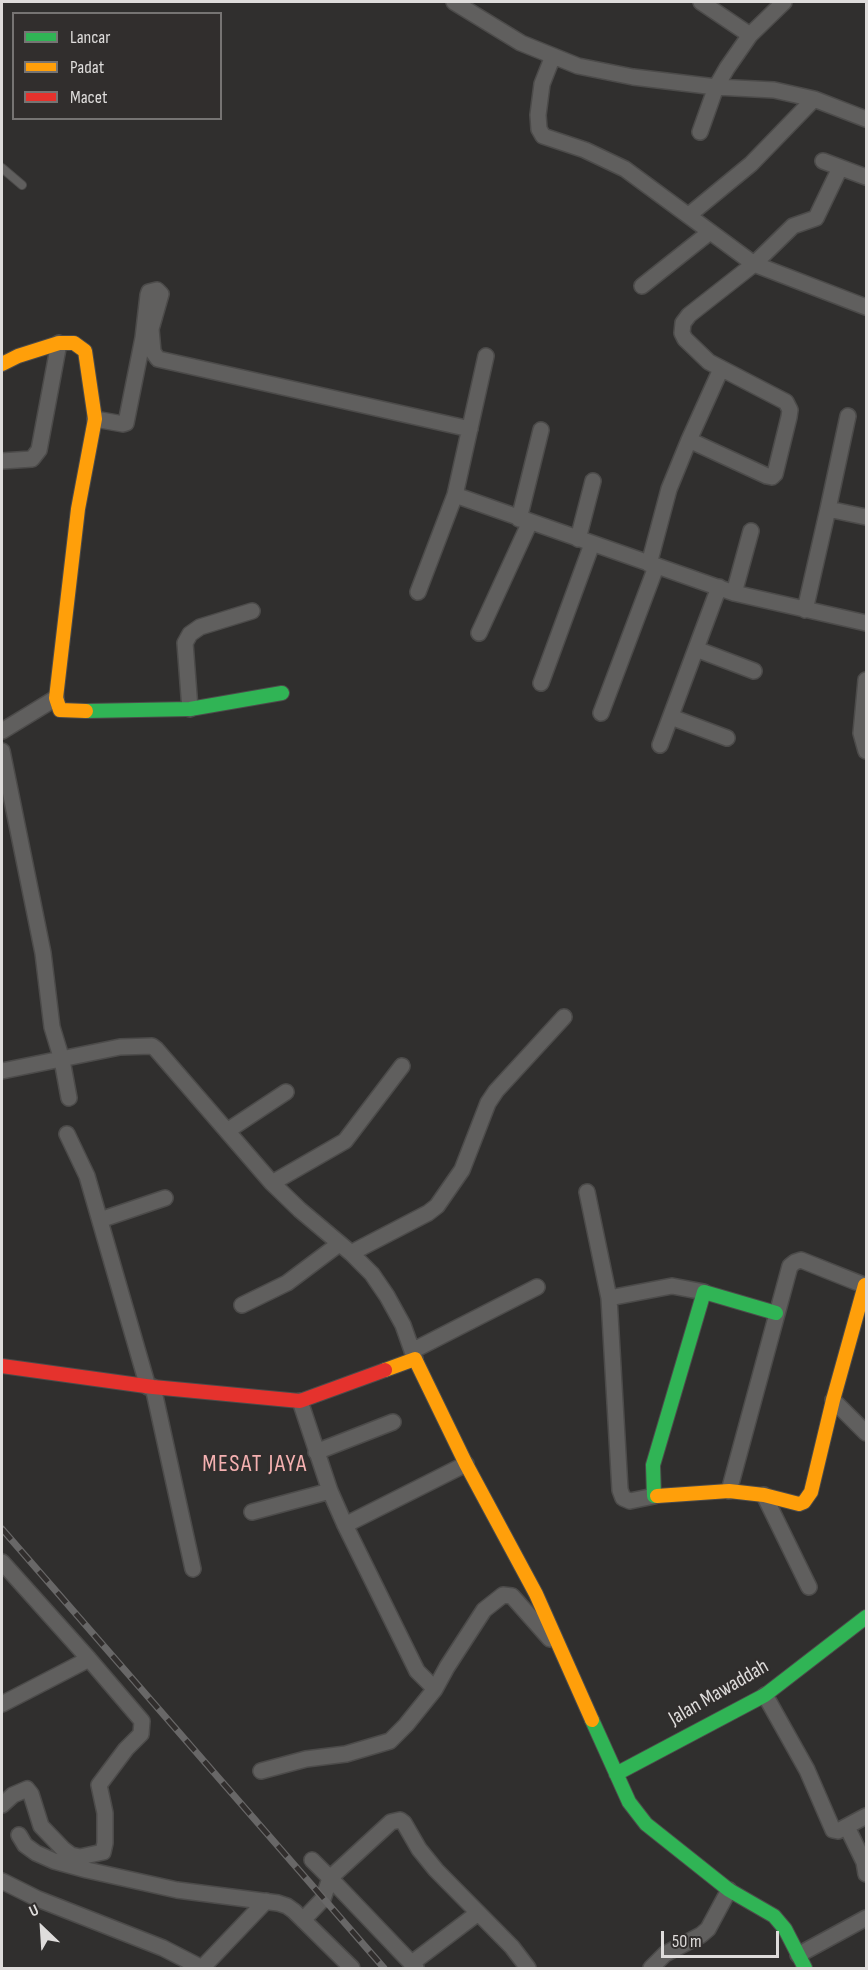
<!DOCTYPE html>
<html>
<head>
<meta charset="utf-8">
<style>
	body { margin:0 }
	#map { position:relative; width:868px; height:1970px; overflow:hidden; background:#302f2e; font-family:"Sofia Sans Condensed",sans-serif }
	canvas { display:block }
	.frame { position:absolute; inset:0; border:3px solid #dedcdb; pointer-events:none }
	.legend { position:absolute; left:12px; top:12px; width:210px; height:108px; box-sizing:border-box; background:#312e2d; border:2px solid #767473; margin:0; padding:8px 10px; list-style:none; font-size:18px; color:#dedcdb }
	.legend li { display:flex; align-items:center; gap:12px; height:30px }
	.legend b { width:30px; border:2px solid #767473 }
	.north { position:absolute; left:12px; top:1898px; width:60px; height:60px; -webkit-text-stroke:4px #312e2d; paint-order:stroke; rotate:335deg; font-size:16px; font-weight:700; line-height:24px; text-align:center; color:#dedcdb }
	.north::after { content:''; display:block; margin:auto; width:21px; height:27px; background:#dedcdb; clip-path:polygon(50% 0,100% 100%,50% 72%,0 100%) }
	.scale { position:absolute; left:661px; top:1931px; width:118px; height:27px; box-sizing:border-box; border:3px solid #dedcdb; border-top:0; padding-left:8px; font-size:18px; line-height:21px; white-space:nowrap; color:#dedcdb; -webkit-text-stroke:4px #312e2d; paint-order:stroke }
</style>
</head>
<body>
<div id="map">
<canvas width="868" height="1970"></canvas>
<div class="frame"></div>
<ul class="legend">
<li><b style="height:8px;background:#30b455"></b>Lancar</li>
<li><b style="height:8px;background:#ff9f0a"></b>Padat</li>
<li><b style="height:8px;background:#e5322d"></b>Macet</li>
</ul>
<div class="north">U</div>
<div class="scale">50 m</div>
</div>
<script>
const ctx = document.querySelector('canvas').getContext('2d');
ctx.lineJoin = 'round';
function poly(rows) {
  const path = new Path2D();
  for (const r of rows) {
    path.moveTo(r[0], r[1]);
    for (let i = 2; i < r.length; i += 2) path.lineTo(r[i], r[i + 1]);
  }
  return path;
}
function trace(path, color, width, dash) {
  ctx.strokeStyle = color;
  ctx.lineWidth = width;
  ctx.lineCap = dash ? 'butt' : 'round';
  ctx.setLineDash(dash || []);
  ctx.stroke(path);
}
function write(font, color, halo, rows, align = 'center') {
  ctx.font = font + ' "Sofia Sans Condensed",sans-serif';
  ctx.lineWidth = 4.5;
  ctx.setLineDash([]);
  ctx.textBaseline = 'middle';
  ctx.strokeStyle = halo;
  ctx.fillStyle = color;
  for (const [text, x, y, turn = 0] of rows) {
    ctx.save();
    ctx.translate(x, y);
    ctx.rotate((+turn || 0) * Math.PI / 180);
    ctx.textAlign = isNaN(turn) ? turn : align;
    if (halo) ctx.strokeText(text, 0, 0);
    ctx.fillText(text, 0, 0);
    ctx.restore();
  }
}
const lane = poly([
	[2,168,22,185]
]);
const street = poly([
	[454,2,521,43,578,66,633,77,716,87,774,90,814,99,866,119],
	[701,2,750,35],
	[553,56,542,84,538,115,539,129,543,136,585,150,625,169,754,264,866,307],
	[700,132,716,87,727,68,750,35,784,2],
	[823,161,866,177],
	[689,215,751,164,814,99],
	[642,286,710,232],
	[848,416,828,509,866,517],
	[95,419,123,424,126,423,143,338,148,295,149,292,157,290,161,294,151,329,153,352,158,359,470,429],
	[689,440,721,369],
	[2,461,32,459,39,450,59,343],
	[455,495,734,593,866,623],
	[519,519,541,430],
	[578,539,593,481],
	[649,564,669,489,689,440,767,476,772,477,775,474,789,417,790,410,786,402,709,362,685,339,682,333,683,323,689,315,754,264,793,226,816,218,840,168],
	[418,592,455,495,486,356],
	[734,593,751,531],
	[805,610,828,509],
	[479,633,530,522],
	[696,649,754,671],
	[866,680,861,733,866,751],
	[541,683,592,544],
	[190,709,185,643,190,634,200,627,252,611],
	[601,713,656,567],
	[671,717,727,738],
	[2,731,56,698],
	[660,745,719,587],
	[2,751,43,953,52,1027,62,1060,69,1098],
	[2,1071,120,1047,152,1046,156,1049,272,1183,300,1210,351,1253,372,1274,387,1296,403,1325,415,1359],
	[227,1131,286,1092],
	[67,1134,87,1176,148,1387],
	[272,1183,345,1141,402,1066],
	[587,1192,609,1298,672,1286,704,1292],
	[100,1220,165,1198],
	[351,1253,428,1213,437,1206,462,1170,488,1103,496,1091,564,1017],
	[609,1298,620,1490,623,1498,630,1501,654,1496],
	[242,1305,287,1283,339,1244],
	[412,1351,537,1287],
	[153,1387,193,1569],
	[833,1400,866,1433],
	[300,1401,330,1491,345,1525,417,1671,435,1689,447,1667,484,1610,503,1595,512,1596,550,1639],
	[316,1452,393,1422],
	[729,1491,790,1266,795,1262,801,1260,866,1286],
	[764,1495,809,1587],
	[252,1512,330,1491],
	[345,1525,466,1464],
	[2,1562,89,1659,142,1721,141,1734,126,1749,99,1785,105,1813,105,1843,103,1852,80,1857,71,1855,63,1849,41,1826,31,1794,27,1789,13,1795,2,1805],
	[765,1695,807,1770,833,1830,838,1831,866,1816],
	[2,1704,89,1659],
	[261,1771,306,1759,346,1754,390,1741,406,1725,435,1689],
	[847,1827,864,1862,866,1874],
	[19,1835,25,1845,36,1853,54,1861,87,1870,177,1890,278,1903,287,1906,294,1911,352,1968],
	[312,1860,330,1878,391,1822,400,1820,404,1823,419,1849,436,1870,512,1947,528,1968],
	[2,1881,38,1899,163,1948,202,1968],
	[303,1920,323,1899,330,1878,416,1968],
	[798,1955,866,1918],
	[412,1963,478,1913],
	[202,1968,266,1901],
	[651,1968,665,1954,701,1935,708,1929,729,1890]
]);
const fast = poly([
	[86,711,190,709,282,693],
	[657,1496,654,1496,653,1465,704,1292,776,1313],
	[592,1720,629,1802,646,1824,729,1890,774,1916,785,1929,805,1968],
	[616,1774,765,1695,866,1617]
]);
const slow = poly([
	[2,364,18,356,59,343,74,343,85,351,95,419,78,509,56,698,60,710,86,711],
	[385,1370,415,1359,466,1464,536,1594,592,1720],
	[657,1496,729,1491,764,1495,799,1504,804,1502,811,1492,833,1400,865,1285]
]);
const jam = poly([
	[2,1366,153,1387,300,1401,385,1370]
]);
trace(lane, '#4c4b4a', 10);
trace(street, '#4c4b4a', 18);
trace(fast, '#4c4b4a', 16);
trace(slow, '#4c4b4a', 16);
trace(jam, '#4c4b4a', 16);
trace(lane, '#605f5e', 8);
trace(street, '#605f5e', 15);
trace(fast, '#30b455', 14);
trace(slow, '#ff9f0a', 14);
trace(jam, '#e5322d', 14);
const rail = poly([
	[2,1529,384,1968]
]);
trace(rail, '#686767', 7);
trace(rail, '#312e2d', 4.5, [14]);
write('21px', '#dedcdb', '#312e2d', [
	["Jalan Mawaddah",719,1693,-30]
]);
ctx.letterSpacing = '1.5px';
write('24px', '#f5b1b1', '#312e2d', [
	["MESAT JAYA",255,1465]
]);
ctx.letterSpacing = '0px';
</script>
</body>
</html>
